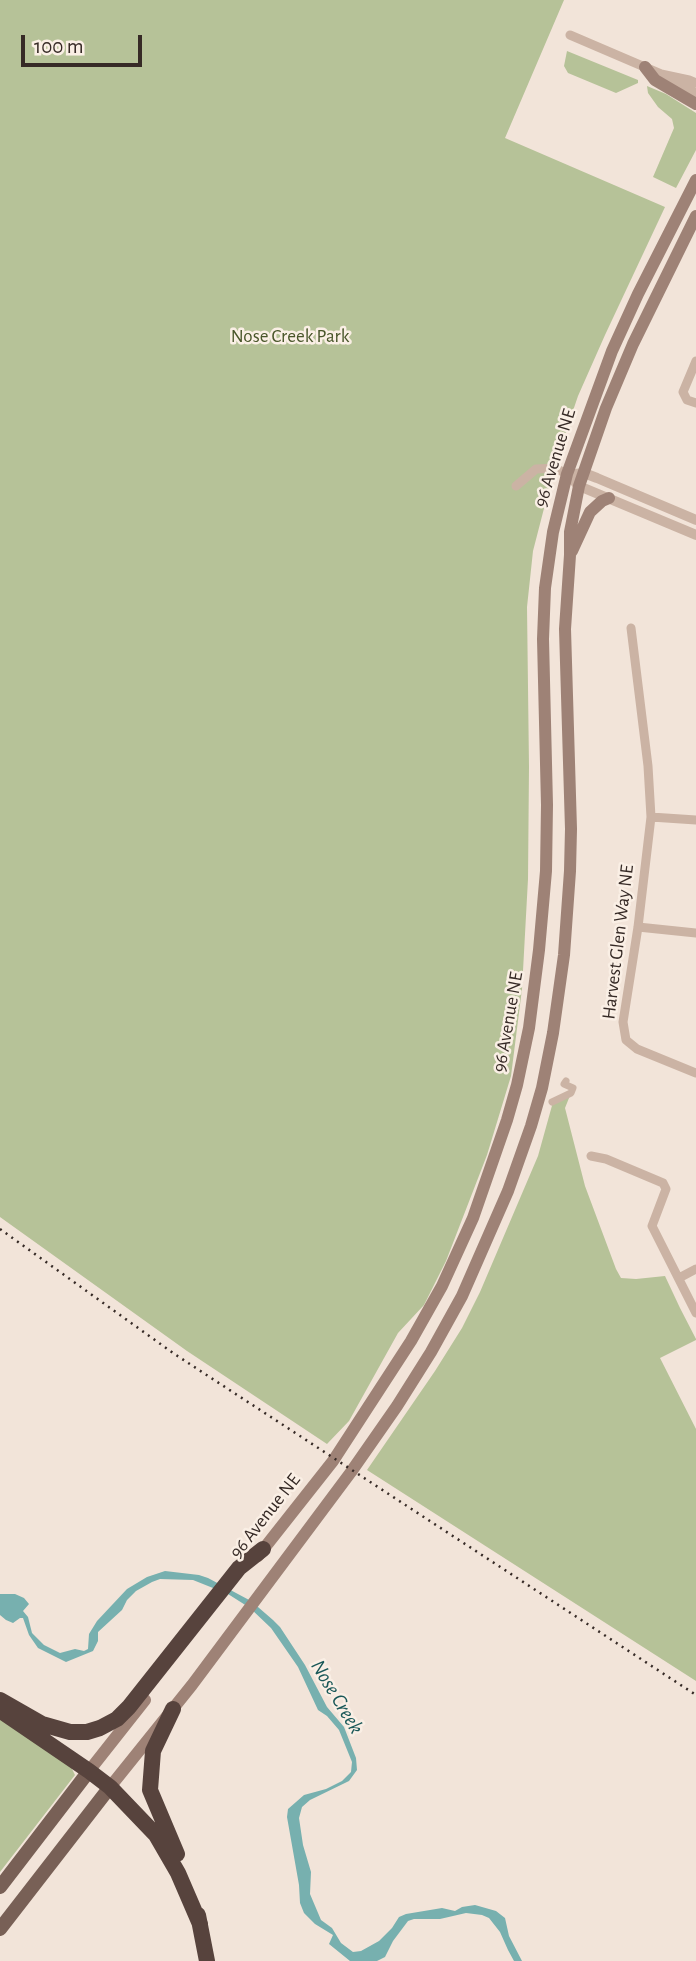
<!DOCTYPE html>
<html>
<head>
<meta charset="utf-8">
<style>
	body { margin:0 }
	#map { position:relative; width:696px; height:1961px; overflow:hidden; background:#f2e4d9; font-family:"Alegreya Sans",sans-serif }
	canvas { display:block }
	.scale { position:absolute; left:21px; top:35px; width:121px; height:32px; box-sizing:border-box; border:4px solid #362a26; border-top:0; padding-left:9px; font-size:21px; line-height:24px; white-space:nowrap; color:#362a26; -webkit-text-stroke:5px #faefe5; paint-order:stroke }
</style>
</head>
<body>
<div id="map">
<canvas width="696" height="1961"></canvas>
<div class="scale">100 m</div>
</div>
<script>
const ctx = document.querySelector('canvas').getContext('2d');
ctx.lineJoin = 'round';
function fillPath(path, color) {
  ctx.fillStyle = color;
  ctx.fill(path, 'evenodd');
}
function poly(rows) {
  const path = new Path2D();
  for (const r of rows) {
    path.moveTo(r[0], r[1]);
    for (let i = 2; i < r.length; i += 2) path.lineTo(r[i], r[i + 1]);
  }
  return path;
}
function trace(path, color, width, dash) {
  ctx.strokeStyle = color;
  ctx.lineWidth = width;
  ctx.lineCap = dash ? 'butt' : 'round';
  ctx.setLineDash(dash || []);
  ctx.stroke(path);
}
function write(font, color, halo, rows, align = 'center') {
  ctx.font = font + ' "Alegreya Sans",sans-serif';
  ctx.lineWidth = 5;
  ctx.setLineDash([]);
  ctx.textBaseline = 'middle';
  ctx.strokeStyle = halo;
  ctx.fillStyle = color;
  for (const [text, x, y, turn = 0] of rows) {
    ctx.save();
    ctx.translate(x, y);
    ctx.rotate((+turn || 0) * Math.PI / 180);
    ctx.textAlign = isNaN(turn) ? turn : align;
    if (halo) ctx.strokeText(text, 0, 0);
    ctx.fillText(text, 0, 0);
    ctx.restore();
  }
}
fillPath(poly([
	[0,0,564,0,505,138,665,207,605,335,578,396,557,458,533,551,527,607,529,767,528,879,522,989,511,1076,487,1155,446,1261,424,1305,398,1333,349,1421,327,1444,187,1351,0,1217],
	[567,51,638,80,638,83,616,93,568,73,564,66],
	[647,86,666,94,696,113,696,150,676,188,653,177,674,128,672,119,658,107,648,93],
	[571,1093,565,1108,585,1186,616,1269,621,1278,636,1279,665,1276,680,1308,696,1339,696,1340,660,1358,696,1429,696,1681,367,1470,435,1371,462,1328,480,1292,538,1156,553,1102],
	[0,1718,71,1767,75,1775,0,1872]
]), '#b6c298');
fillPath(poly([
	[165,1571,199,1575,208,1578,251,1601,273,1620,280,1627,305,1665,327,1707,344,1727,356,1758,357,1770,349,1781,310,1800,302,1807,299,1818,303,1845,311,1872,310,1894,321,1920,332,1928,341,1943,353,1952,361,1951,379,1941,392,1928,399,1917,406,1914,442,1908,455,1911,462,1907,475,1905,496,1911,505,1918,509,1936,522,1961,514,1961,508,1950,500,1932,489,1918,482,1915,466,1913,440,1919,414,1919,408,1921,393,1941,385,1957,377,1961,350,1961,329,1944,333,1935,315,1924,304,1913,300,1903,299,1885,287,1817,288,1809,304,1795,326,1789,342,1781,351,1772,352,1762,339,1730,327,1716,318,1710,298,1667,271,1628,250,1608,228,1594,193,1580,160,1579,152,1582,136,1591,127,1600,122,1610,98,1632,98,1641,93,1651,66,1662,38,1648,29,1635,23,1618,20,1618,13,1623,6,1620,0,1615,0,1594,15,1594,24,1598,29,1604,23,1611,28,1617,32,1633,44,1645,60,1653,75,1649,84,1651,88,1649,89,1634,97,1621,127,1589,147,1577]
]), '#77b0af');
trace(poly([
	[552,1102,571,1093,573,1088,564,1084,566,1081]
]), '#cbb3a4', 7);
trace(poly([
	[570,35,661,74,689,80,696,83],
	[668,78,696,93],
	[696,361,683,392,687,400,696,403],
	[516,486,536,469,555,468,567,474],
	[631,628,648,766,651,817],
	[696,820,651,817,638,927,623,1022,626,1040,637,1049,696,1073],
	[638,927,696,933],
	[591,1156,606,1159,663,1183,666,1189,652,1226,696,1313],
	[679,1278,696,1269]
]), '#cbb3a4', 9);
trace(poly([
	[567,474,579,486,696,535],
	[575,474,584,473,597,478,696,520]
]), '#cbb3a4', 10);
trace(poly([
	[645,67,655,80,696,104],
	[572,551,590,512,602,501,609,498],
	[258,1556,333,1461,411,1341,442,1286,473,1218,507,1120,517,1085,529,1028,539,950,546,871,547,805,543,639,545,588,553,532,567,474,612,351,638,294,696,180],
	[89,1771,145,1700],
	[110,1787,192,1685,351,1472,397,1406,431,1352,462,1296,508,1191,531,1126,542,1088,553,1033,564,955,570,871,571,829,565,629,570,555,570,532,579,486,606,408,633,344,696,216]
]), '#9e8276', 12);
trace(poly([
	[0,1887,89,1771],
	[0,1929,110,1787]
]), '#786056', 14);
trace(poly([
	[0,1700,42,1724,70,1732,87,1732,100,1728,117,1719,129,1707,239,1568,263,1549],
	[173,1709,153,1751,150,1790,177,1854],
	[4,1713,89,1771,110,1787,156,1835,178,1873,200,1924],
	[198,1915,207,1961]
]), '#57433d', 16);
trace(poly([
	[0,1229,173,1353,696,1695]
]), '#362a26', 2.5, [2, 5]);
write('19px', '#485529', '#faefe5', [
	["Nose Creek Park",290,336]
]);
write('19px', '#362a26', '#faefe5', [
	["96 Avenue NE",555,458,-73],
	["Harvest Glen Way NE",618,942,-83],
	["96 Avenue NE",508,1022,-80],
	["96 Avenue NE",265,1516,-52]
]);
write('italic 21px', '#1a5858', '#faefe5', [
	["Nose Creek",337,1697,59]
]);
</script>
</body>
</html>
